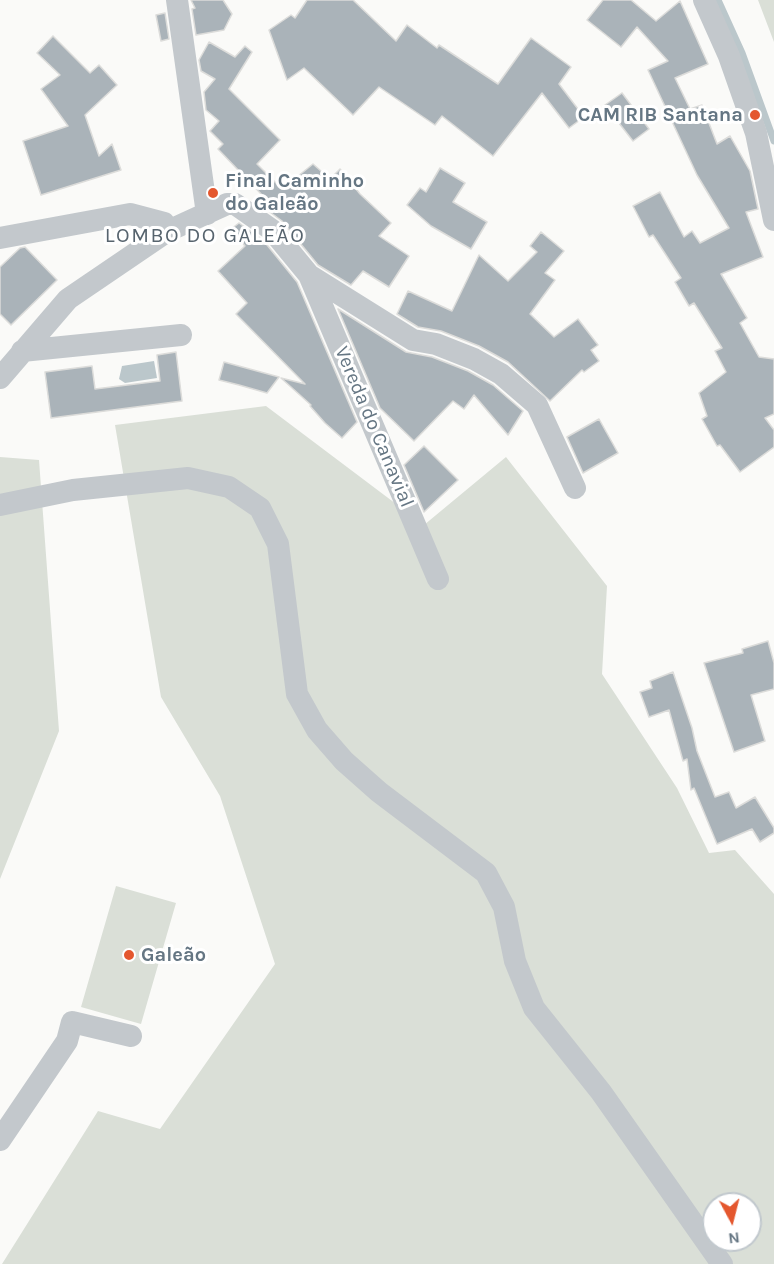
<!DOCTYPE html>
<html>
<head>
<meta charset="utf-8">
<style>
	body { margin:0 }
	#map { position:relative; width:774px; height:1264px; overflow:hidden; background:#fafaf8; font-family:Karla,sans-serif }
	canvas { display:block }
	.north { position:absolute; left:702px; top:1192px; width:60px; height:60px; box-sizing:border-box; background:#fff; border:2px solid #c1c8cd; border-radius:50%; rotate:173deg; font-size:16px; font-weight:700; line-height:24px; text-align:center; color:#657683 }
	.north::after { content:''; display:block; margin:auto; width:21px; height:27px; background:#e4572e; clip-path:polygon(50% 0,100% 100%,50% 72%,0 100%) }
</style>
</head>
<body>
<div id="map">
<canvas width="774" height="1264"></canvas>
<div class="north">N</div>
</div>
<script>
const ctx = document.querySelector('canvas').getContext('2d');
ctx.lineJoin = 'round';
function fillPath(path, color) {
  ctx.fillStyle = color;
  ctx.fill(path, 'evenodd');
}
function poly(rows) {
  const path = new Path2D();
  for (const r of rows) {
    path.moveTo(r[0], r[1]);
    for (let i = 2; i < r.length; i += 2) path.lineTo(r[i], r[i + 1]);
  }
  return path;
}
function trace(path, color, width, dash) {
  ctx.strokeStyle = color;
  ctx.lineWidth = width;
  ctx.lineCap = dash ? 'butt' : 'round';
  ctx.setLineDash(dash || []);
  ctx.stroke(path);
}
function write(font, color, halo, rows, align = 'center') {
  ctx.font = font + ' Karla,sans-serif';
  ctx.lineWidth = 6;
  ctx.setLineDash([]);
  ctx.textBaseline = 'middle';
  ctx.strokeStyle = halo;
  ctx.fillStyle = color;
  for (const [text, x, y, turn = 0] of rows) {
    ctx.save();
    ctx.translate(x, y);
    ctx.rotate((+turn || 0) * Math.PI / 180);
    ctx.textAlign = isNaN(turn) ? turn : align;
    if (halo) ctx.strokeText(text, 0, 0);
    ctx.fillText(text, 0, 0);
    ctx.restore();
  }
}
fillPath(poly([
	[758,0,774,0,774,42],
	[266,406,424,525,506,457,607,586,602,674,677,788,709,853,735,850,774,894,774,1264,2,1264,98,1111,160,1129,275,964,220,796,161,697,115,425],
	[714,1204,750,1204,750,1240,714,1240],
	[0,457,39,460,59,731,0,879],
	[116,886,176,903,141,1024,81,1007]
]), '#dadfd7');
fillPath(poly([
	[154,361,157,378,125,383,119,379,122,366]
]), '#bbc7cb');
trace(poly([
	[718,0,742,53,774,141]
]), '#bbc7cb', 7);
const building = poly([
	[191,0,223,0,232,14,224,30,196,35,192,9,195,8,191,0],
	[307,0,353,0,396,41,407,25,437,48,439,45,498,84,531,38,571,67,559,84,584,117,569,128,542,93,493,156,442,116,435,125,379,87,353,115,304,68,287,80,269,30,291,15,295,18,307,0],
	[603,0,631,0,656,21,680,1,708,64,675,78,690,109,702,105,717,144,730,136,750,171,758,209,746,212,763,257,721,274,747,318,740,323,759,357,774,359,774,414,765,418,774,430,774,447,740,472,720,445,717,446,702,419,707,416,699,393,726,372,715,351,722,348,694,303,689,306,675,282,681,278,653,235,649,237,633,206,660,192,684,237,692,231,700,243,729,228,697,175,648,70,668,61,637,27,621,47,587,20,603,0],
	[165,13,169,39,161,41,156,15,165,13],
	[53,36,90,73,99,65,117,85,85,115,99,156,112,144,121,170,41,195,23,141,68,126,41,89,60,75,37,53,53,36],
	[209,42,235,57,245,46,252,52,229,89,280,140,257,164,282,189,313,164,330,179,340,169,360,194,391,223,379,236,409,256,389,287,363,271,351,285,318,265,282,221,259,204,264,197,218,149,223,144,210,131,219,121,206,110,204,92,215,79,201,71,199,60,209,42],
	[622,93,649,129,633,141,605,105,622,93],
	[440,168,465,183,453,202,487,222,471,249,431,226,407,205,420,188,426,192,440,168],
	[239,223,263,240,297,282,357,422,342,438,325,423,310,406,311,405,281,378,305,384,236,314,247,303,218,271,245,246,231,229,239,223],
	[541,232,564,251,545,273,555,280,530,314,554,337,578,319,598,345,591,350,599,361,584,372,582,370,550,401,508,362,479,346,441,331,418,327,397,314,408,291,452,311,479,255,508,281,537,252,530,246,541,232],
	[25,247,57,280,11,325,0,314,0,267,20,248,25,247],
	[338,309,406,352,432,357,468,371,493,385,523,411,508,435,474,395,464,409,453,401,414,441,380,408,338,309],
	[176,352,182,401,51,418,45,372,92,366,95,389,160,381,157,355,176,352],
	[224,362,279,377,267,393,239,385,219,380,224,362],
	[599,419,618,453,583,473,567,437,599,419],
	[424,446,458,480,424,512,404,465,424,446],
	[768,641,774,663,774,689,751,695,765,741,734,752,704,663,743,653,742,649,768,641],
	[673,672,692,728,697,751,715,797,729,792,736,808,755,797,774,828,774,833,760,842,752,829,717,844,694,788,691,790,687,759,683,761,669,710,649,717,640,692,652,688,650,681,673,672]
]);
fillPath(building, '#aab3b9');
trace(building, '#dcdcda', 1.5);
trace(poly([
	[177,0,207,214],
	[704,0,729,56,756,133,774,220],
	[0,238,130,214,164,223,168,231],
	[309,275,438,579],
	[22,351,181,335],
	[0,378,68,299,168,231,227,204,235,204,272,230,309,275,413,340,436,344,474,359,501,374,537,405,575,488],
	[0,505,73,490,188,478,229,487,260,508,278,544,297,694,317,730,344,761,379,792,486,873,504,907,515,961,534,1008,601,1092,722,1264],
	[0,1140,67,1041,72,1022,131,1036]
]), '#c3c8cc', 22);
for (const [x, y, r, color] of [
	[755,115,6,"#e4572e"],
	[213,193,6,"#e4572e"],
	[129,955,6,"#e4572e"]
]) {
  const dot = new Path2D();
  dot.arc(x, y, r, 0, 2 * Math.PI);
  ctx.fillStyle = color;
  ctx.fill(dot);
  trace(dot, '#fff', 2);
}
write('bold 20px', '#657683', '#fff', [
	["CAM RIB Santana",743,115,"right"],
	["Final Caminho",225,181],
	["do Galeão",225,204],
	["Galeão",141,955]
], 'left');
write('20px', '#657683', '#fff', [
	["Vereda do Canavial",374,427,67]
]);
ctx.letterSpacing = '1.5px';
write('21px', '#57646e', '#fff', [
	["LOMBO DO GALEÃO",205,236]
]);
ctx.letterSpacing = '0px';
</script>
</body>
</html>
